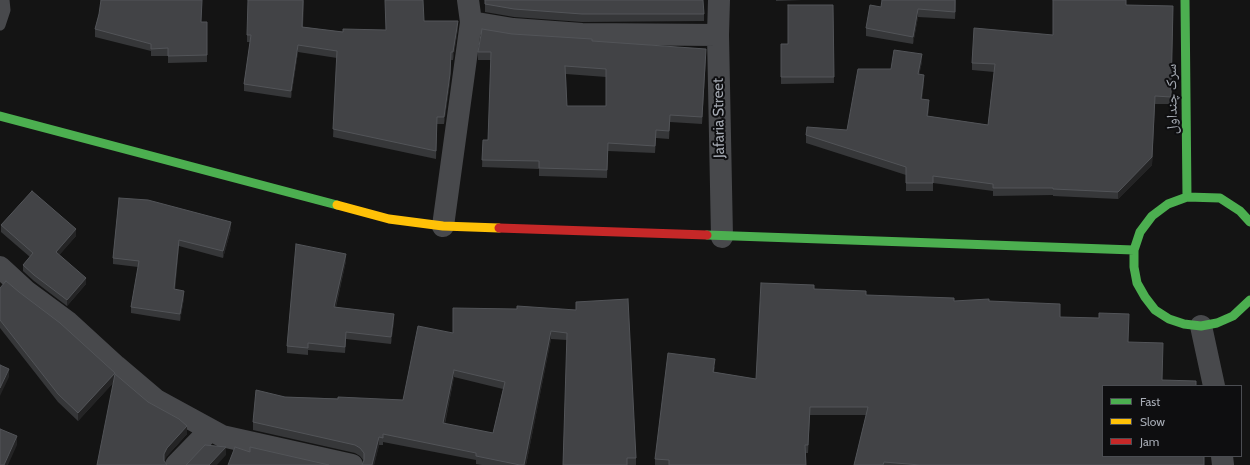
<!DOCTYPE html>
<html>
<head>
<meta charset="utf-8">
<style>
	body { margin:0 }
	#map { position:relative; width:1250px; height:465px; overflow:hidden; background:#141414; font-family:Cabin,sans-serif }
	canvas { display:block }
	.legend { position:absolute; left:1102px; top:385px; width:140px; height:72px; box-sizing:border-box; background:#0e0e10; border:1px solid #4b4d52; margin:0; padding:5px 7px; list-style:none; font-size:12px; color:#a6abb4 }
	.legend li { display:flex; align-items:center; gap:8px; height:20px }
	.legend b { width:20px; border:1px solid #4b4d52 }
</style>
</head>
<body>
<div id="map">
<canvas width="1250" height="465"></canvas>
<ul class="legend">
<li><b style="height:5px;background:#4caf50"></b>Fast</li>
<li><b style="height:5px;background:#ffc107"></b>Slow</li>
<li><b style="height:5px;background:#c62828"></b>Jam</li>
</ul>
</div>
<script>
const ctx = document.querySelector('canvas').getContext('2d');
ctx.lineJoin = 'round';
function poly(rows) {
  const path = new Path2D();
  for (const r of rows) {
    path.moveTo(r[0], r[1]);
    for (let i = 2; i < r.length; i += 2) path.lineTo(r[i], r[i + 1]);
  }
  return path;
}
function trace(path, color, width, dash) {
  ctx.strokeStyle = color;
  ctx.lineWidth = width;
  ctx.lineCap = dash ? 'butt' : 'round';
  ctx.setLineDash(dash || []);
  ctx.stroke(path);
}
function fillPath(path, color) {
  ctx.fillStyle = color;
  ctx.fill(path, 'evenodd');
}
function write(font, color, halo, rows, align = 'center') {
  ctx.font = font + ' Cabin,"Noto Naskh Arabic",sans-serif';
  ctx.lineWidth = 4;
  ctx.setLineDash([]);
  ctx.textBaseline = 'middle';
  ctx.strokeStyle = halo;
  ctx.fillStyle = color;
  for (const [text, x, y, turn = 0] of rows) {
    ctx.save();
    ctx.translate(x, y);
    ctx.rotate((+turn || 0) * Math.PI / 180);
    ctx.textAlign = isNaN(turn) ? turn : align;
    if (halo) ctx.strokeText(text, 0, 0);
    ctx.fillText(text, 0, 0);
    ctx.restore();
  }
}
trace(poly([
	[0,25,5,10,4,0]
]), '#48494c', 11);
trace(poly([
	[719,0,718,35,722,237],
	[471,22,513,29,582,34,718,35],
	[443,226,471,22,468,0],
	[0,267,26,291,68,322,116,366,156,400,222,436,352,465],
	[1201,326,1214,386],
	[1222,456,1223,465],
	[176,465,210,430]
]), '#48494c', 22);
trace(poly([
	[1185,0,1187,197],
	[0,116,337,205],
	[1250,222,1240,211,1220,198,1187,197,1168,204,1152,216,1140,232,1134,250,1134,267,1137,283,1145,297,1155,310,1169,319,1184,324,1201,326,1217,323,1233,316,1250,300],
	[707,235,1134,250]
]), '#4caf50', 9);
trace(poly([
	[337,205,389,219,443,226,499,228]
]), '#ffc107', 9);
trace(poly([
	[499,228,707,235]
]), '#c62828', 9);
fillPath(poly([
	[304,0,303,27,343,32,386,30,424,21,458,28,453,60,451,60,450,82,444,124,437,124,436,159,333,137,337,58,298,52,291,98,244,91,244,84,250,42,247,42,247,35],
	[485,0,704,14,704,21,582,22,514,17,485,12],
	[776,0,802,0,776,1],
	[956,0,955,19,918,17,913,44,866,36,866,28,881,7],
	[833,5,834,83,781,84,781,44,788,44],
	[1126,5,1173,6,1171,104,1155,104,1152,165,1118,199,1053,196,1053,195,993,196,993,191,933,183,933,191,906,191,906,175,806,143,806,135,847,130,891,69,922,62,919,74,924,82,922,99,929,107,928,116,988,125,994,72,972,70,972,63,1053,35],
	[99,14,201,22,207,22,207,62,168,63,168,56,151,56,151,51,95,37,95,29],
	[512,34,592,41,706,56,702,124,670,122,669,139,656,138,655,153,608,151,607,178,539,176,539,169,482,167,483,140,488,140,491,60,478,60,478,52],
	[566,74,606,77,606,106,567,106],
	[119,198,231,229,223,258,179,246,175,290,184,298,180,321,131,313,131,307,138,267,113,264,113,258],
	[1,225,76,236,59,255,86,284,67,306,34,281,23,271,23,265,30,257,1,232],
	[346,261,336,307,394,321,391,344,346,339,345,353,308,350,308,355,287,353,287,346],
	[0,288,19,292,115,376,187,434,167,456,113,383,78,421,58,402,0,328],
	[814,289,866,295,954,301,989,301,1060,317,1103,386,1204,465,854,465,866,415,810,415,808,453,806,453,806,465,655,465,655,459,715,366,714,372,756,379],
	[576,302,636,458,636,465,563,465,567,340,551,339,526,465,482,465,476,464,476,460,383,442,383,445,379,445,374,465,362,465,364,461,360,456,355,453,253,430,253,422,285,397,403,400,453,333,576,310],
	[454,377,503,389,493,433,445,424]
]), '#363739');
fillPath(poly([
	[918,9,918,17,913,44,913,37],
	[458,21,458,28,453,60,453,52],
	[298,45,298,52,291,98,291,91],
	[706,49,706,56,702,124,702,117],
	[451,52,450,82,444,124,444,117],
	[922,54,922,62,918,81,918,74],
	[924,75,924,82,921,106,921,99],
	[1155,96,1152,165,1118,199,1118,192],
	[929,100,929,107,927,123,927,116],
	[231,222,231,229,223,258,223,251],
	[76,229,76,236,56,259,56,252],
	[179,240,179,246,174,296,174,289],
	[346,254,346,261,334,314,334,307],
	[86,278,86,284,67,306,67,300],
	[184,291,184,298,180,321,180,314],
	[394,314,394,321,391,344,391,337],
	[551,331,551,339,526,465,524,465],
	[9,369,9,377,0,396,0,388],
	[454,370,454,377,443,431,443,423],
	[115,373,115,381,78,421,78,413],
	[187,426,187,434,167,456,164,462,164,454,167,448],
	[17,436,17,445,8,465,4,465],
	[379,437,379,445,374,465,372,465],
	[226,447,226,455,217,465,209,465]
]), '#242425');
const building = poly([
	[101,0,202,0,201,22,207,22,207,55,168,56,168,48,151,49,151,44,95,29,99,14,101,0],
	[248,0,303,0,302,27,343,32,343,29,386,30,385,0,423,0,424,21,458,21,453,52,451,52,450,74,444,117,437,117,436,151,333,129,337,51,298,45,291,91,244,84,251,35,247,35,248,0],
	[485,0,703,0,704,14,582,14,514,9,485,4,485,0],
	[882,0,955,0,955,12,918,9,913,37,866,28,870,5,881,7,882,0],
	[1053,0,1126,0,1126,5,1173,6,1171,97,1155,96,1152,157,1118,192,1053,189,1053,188,993,188,993,184,933,176,933,183,906,183,906,167,806,135,807,127,847,130,858,69,891,69,894,50,922,54,918,74,924,75,921,99,929,100,927,116,988,125,995,64,972,63,974,28,1053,35,1053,0],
	[788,5,833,5,834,77,781,77,781,44,788,44,788,5],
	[482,29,512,34,592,39,592,41,706,49,702,117,670,115,669,131,656,130,655,146,608,143,607,170,539,168,539,161,482,160,483,140,488,140,491,52,478,52,482,29],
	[565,66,606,69,606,106,567,106,565,66],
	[32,191,76,229,56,252,86,278,67,300,34,275,23,265,33,253,1,225,32,191],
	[119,198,148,200,231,222,223,251,179,240,174,289,184,291,180,314,131,307,139,261,113,258,119,198],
	[296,244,346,254,334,307,394,314,391,337,346,332,345,347,308,343,308,348,287,346,296,244],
	[6,281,19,292,60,323,115,373,78,413,58,394,0,320,0,288,6,281],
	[761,283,814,285,814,289,866,291,866,295,954,298,954,301,989,299,989,301,1060,304,1060,317,1099,318,1099,313,1129,314,1128,342,1163,343,1162,380,1196,381,1196,386,1103,386,1103,456,1204,456,1204,465,920,465,884,462,883,465,854,465,868,407,810,407,808,445,805,445,806,465,669,465,669,460,655,459,668,353,715,359,713,372,756,379,761,283],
	[628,299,636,458,627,458,627,465,563,465,567,333,551,331,524,465,520,465,476,456,476,453,383,434,383,438,379,437,372,465,362,465,364,460,364,453,360,448,355,445,253,422,256,390,285,397,338,399,338,397,403,400,418,326,453,333,453,308,517,309,517,306,576,310,576,302,628,299],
	[454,370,505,382,493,433,443,423,454,370],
	[0,365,9,369,0,388,0,365],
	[115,374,148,402,179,419,187,426,167,448,164,454,164,461,167,465,97,465,115,374],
	[0,429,17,436,4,465,0,465,0,429],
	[205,445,226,447,209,465,186,465,205,445],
	[235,447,250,452,250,447,329,465,228,465,235,447]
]);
fillPath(building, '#424346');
trace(building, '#525458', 1);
write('15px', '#a6abb4', '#0e0e10', [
	["سرک چنداول",1172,99,-91],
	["Jafaria Street",719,118,-91]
]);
</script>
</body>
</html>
